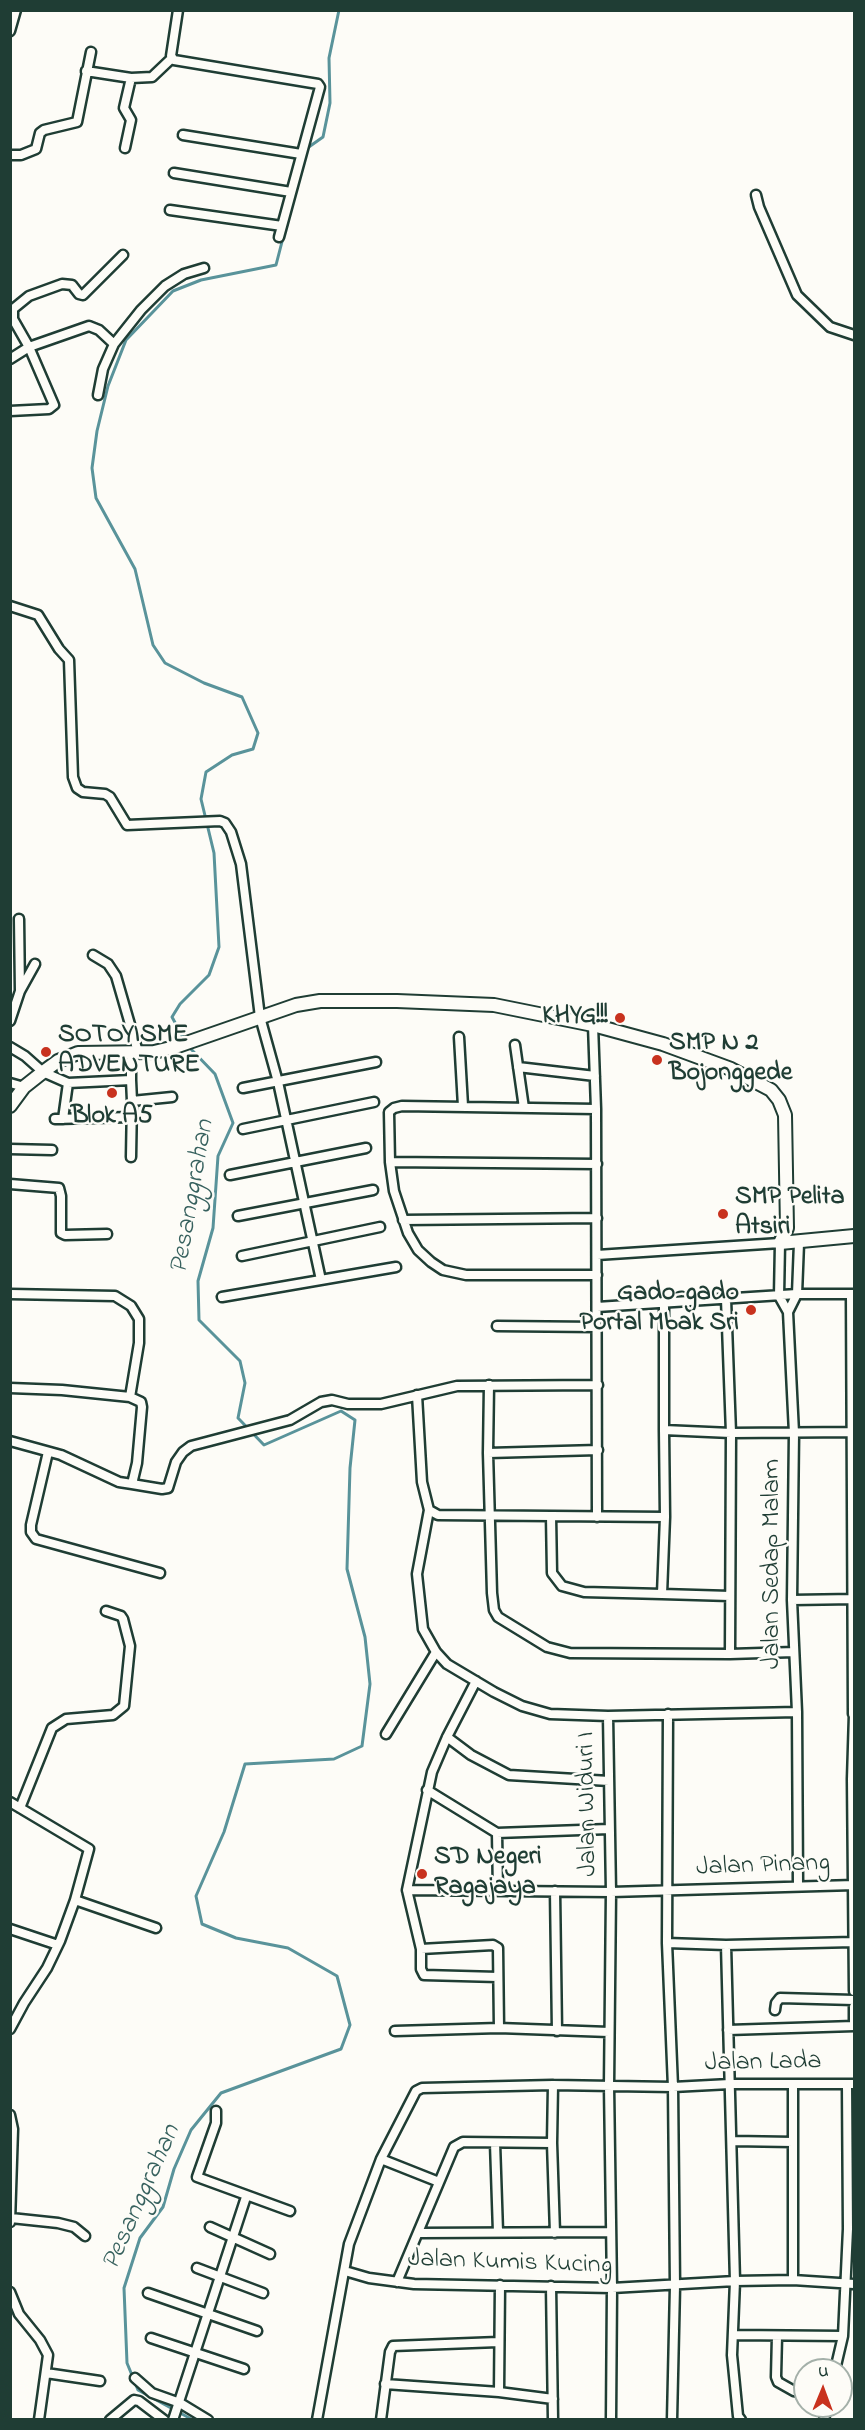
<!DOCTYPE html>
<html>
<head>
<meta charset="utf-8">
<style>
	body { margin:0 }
	#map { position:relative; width:865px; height:2430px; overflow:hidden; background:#fdfcf7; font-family:"Indie Flower",sans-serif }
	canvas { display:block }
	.frame { position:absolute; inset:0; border:12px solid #1f3d34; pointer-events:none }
	.north { position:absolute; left:793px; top:2358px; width:60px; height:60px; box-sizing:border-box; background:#fdfcf7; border:2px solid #a4b0a9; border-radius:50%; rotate:1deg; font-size:16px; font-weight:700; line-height:24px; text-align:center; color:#1f3d34 }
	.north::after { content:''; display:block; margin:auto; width:21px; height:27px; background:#c8321e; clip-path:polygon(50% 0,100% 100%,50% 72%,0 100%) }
</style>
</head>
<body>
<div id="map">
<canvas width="865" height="2430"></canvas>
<div class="frame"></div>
<div class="north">U</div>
</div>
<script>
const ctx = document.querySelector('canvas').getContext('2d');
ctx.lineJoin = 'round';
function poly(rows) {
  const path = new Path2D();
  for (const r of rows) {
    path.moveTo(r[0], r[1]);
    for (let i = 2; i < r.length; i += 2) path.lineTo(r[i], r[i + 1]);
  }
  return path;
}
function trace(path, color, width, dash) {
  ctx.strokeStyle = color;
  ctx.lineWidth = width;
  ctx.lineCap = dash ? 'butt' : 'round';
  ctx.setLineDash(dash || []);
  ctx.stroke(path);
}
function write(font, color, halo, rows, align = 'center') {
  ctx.font = font + ' "Indie Flower",sans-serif';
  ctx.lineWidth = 5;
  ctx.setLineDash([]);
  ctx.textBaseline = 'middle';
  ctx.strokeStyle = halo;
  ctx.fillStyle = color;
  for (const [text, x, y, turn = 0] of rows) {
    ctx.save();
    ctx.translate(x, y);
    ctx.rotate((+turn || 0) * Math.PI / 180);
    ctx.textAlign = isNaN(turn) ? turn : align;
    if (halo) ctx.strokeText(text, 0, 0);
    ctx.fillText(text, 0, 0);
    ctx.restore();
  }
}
trace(poly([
	[306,149,323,137,330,103,329,58,339,10],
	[184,1039,172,1017,180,1004,209,975,219,947,214,853,201,799,206,772,232,755,253,749,258,733,242,697,204,683,165,663,153,645,135,569,96,498,92,468,97,431,108,386,126,340,173,291,201,280,276,265,284,234],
	[189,1047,215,1074,233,1123,218,1156,213,1228,198,1281,199,1320,240,1361,245,1383,238,1418,264,1445,341,1411,355,1420,350,1468,347,1569,365,1637,370,1684,362,1746,334,1759,245,1764,224,1832,196,1896,202,1924,236,1938,288,1948,337,1976,350,2025,341,2049,221,2093,191,2130,174,2169,163,2207,140,2238,124,2288,127,2363,138,2390,193,2420]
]), '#59939a', 3);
const street = poly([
	[178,10,171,56,174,60,318,84,320,87,279,237],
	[10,31,16,10],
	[86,71,131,78,152,77,172,58],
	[183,135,301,154],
	[125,148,131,120,124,108,131,78],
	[10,155,21,155,36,149,40,133,44,130,77,122,91,52],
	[174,173,291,192],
	[756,195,759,207,797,295,830,327,854,335],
	[170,210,282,226],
	[10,359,29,347,89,326,99,330,114,344,141,310,165,286,184,274,204,268],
	[98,395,103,369,114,344],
	[10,411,49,409,54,405,29,347,13,319,13,309,29,296,62,284,72,285,79,294,83,295,123,255],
	[10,606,38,615,59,649,69,660,73,777,77,788,83,792,105,794,110,797,127,825,220,821,225,823,231,832,241,864,260,1017,278,1082,321,1280],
	[19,919,20,991],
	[93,955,108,964,116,976,138,1052],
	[10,1021,20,991,35,964],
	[593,1025,596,1109,597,1517],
	[459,1037,463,1106],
	[515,1045,524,1108],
	[10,1047,25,1056,43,1072,68,1083,131,1080,131,1060],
	[518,1067,595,1076],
	[131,1080,132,1101,172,1097],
	[10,1083,24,1087],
	[243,1088,376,1062],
	[596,1109,402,1106,394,1108,389,1112,390,1162,394,1191,408,1233,418,1250,431,1262,443,1270,466,1275,597,1275],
	[55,1119,132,1117],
	[63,1119,68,1083],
	[243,1129,374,1102],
	[10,1149,52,1150],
	[131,1157,132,1101],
	[390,1162,597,1164],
	[230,1175,366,1148],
	[10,1184,59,1188,61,1196,61,1233,65,1235,107,1234],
	[238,1216,373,1190],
	[403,1220,597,1218],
	[597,1255,780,1243,779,1296,788,1312],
	[242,1256,380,1227],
	[10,1294,115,1296,131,1306,139,1319,139,1343,130,1397,62,1390,10,1388],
	[851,1294,853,1714],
	[222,1297,396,1267],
	[726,1299,731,1433,854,1432],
	[597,1307,797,1294,854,1294],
	[497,1326,597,1327],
	[489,1385,488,1453,492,1593,494,1610,498,1617,547,1647,570,1653,730,1654],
	[417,1395,422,1482,429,1510,438,1515,665,1517,664,1430,731,1433,730,1654,794,1652],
	[664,1430,664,1303],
	[10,1441,61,1455,119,1482,132,1484,137,1463,142,1407,141,1402,130,1397],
	[48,1452,31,1525,31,1532,36,1539,160,1573],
	[488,1453,598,1450],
	[132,1484,162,1489,168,1488,176,1462,183,1452,191,1446,290,1420,321,1402,332,1400,348,1404,381,1404,457,1386,598,1385],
	[429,1510,417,1574,423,1629,436,1652,447,1664,494,1692,522,1706,550,1714,608,1716,797,1712],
	[551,1516,552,1573,562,1586,584,1592,662,1594,665,1517],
	[662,1594,730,1596],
	[792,1600,854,1599],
	[476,1681,447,1737,432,1772,407,1890,421,1949,421,1969,424,1975,498,1977],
	[668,1714,667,1943,673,2087,675,2286,672,2420],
	[854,1714,852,1779,854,1991],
	[608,1716,611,1892,609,2086,612,2288,611,2420],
	[386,1734,436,1652],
	[447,1737,471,1755,509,1775,609,1781],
	[427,1790,497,1833,609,1829],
	[10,1802,89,1849,75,1900,156,1928],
	[20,1808,52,1728,66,1719,113,1715,124,1706,130,1646,123,1619,121,1616,106,1611],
	[497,1833,498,1891],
	[798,1886,797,1712,792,1600,794,1433,788,1312,797,1294,799,1243],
	[407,1890,611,1892,854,1885],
	[555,1891,557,2031],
	[10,1929,58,1945],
	[667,1943,726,1945,853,1942],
	[726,1945,735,2281,732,2355,738,2416,741,2420],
	[421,1949,493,1945,498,1948,499,2028],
	[775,2010,776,2003,780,1998,854,2000],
	[854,2026,854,2007],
	[10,2029,24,2003,47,1968,60,1941,75,1900],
	[728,2030,854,2026],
	[395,2031,499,2028,609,2032],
	[553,2085,552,2143,555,2233],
	[216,2111,216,2123,197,2177,290,2211],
	[10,2115,13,2129,10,2222],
	[733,2141,793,2142],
	[495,2143,498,2232],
	[381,2159,439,2182],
	[11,2218,58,2223,74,2227,85,2236],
	[210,2227,270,2254],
	[420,2233,610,2232],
	[197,2268,263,2293],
	[345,2271,369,2278,414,2284,612,2288,735,2281,793,2280,854,2284],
	[793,2280,793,2084],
	[397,2282,454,2147,463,2142,552,2143],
	[551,2286,553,2420],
	[10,2292,19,2314,40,2340,48,2355,39,2420],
	[148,2293,257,2331],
	[733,2335,843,2336],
	[777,2336,776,2377,778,2382,794,2391,805,2393],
	[151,2338,244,2369],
	[835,2370,843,2336,848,2229,847,2085],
	[46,2373,100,2381],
	[135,2378,152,2393,180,2403,208,2420],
	[385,2384,499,2392,553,2399],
	[499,2392,500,2285],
	[110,2420,134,2400,139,2401,164,2420],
	[173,2420,246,2197],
	[317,2420,349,2244,381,2159,416,2091,422,2088,553,2085,673,2087,730,2084,854,2084],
	[381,2420,390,2352,393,2346,498,2342],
	[824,2420,827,2406]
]);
const secondary = poly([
	[10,1106,24,1087,43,1072,58,1061,78,1053,154,1052,175,1047,296,1005,320,1001,397,1001,494,1005,593,1025,663,1044,731,1069,771,1090,779,1100,785,1115,787,1228,780,1243,854,1236]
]);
trace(street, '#1f3d34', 13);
trace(secondary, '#1f3d34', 16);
trace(street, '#fdfcf7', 8);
trace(secondary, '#fdfcf7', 12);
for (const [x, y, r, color] of [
	[620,1018,6,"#c8321e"],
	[46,1052,6,"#c8321e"],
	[657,1060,6,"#c8321e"],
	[112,1093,6,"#c8321e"],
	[723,1214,6,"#c8321e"],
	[751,1310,6,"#c8321e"],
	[422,1874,6,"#c8321e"]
]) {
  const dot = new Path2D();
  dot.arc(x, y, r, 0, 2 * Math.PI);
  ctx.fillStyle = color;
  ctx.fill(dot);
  trace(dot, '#fdfcf7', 2);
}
write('bold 26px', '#1f3d34', '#fdfcf7', [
	["KHYG!!!",608,1018,"right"],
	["SOTOYISME",58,1037],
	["ADVENTURE",58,1067],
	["SMP N 2",669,1045],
	["Bojonggede",669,1075],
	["Blok A5",112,1118,"center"],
	["SMP Pelita",735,1199],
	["Atsiri",735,1229],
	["Gado-gado",739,1295,"right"],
	["Portal Mbak Sri",739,1325,"right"],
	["SD Negeri",434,1859],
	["Ragajaya",434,1889]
], 'left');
write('26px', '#1f3d34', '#fdfcf7', [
	["Jalan Sedap Malam",774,1564,-90],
	["Jalan Widuri I",589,1804,-91],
	["Jalan Pinang",763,1867,-2],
	["Jalan Lada",763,2064,-1],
	["Jalan Kumis Kucing",510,2264,2]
]);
write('italic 27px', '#37615e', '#fdfcf7', [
	["Pesanggrahan",194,1197,-80],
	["Pesanggrahan",143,2198,-66]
]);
</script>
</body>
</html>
